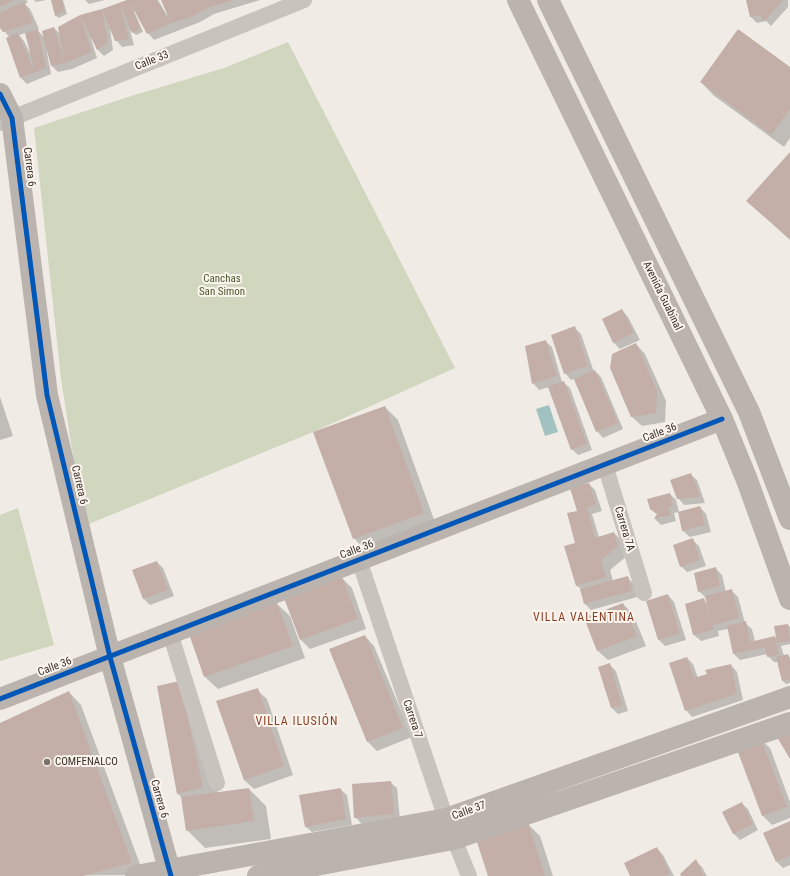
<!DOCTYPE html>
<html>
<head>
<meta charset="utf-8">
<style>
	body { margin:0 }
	canvas { display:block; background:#f0ebe5 }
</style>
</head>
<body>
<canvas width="790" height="876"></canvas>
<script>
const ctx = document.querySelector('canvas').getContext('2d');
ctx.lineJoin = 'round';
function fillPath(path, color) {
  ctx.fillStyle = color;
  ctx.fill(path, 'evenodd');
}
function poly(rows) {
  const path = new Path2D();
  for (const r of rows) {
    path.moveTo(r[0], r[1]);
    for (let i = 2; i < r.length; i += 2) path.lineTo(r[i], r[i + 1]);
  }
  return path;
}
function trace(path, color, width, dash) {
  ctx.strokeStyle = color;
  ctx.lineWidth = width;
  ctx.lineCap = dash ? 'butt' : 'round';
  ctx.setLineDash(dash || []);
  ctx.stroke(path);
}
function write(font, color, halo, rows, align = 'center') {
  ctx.font = font + ' "Roboto Condensed",sans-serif';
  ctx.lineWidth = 4;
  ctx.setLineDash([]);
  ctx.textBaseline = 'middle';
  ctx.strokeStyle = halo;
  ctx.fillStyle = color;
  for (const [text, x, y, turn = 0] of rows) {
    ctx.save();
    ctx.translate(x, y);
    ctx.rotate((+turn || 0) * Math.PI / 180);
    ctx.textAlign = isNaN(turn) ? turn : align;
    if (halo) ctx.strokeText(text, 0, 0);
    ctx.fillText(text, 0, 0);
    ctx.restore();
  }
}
fillPath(poly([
	[288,42,455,368,313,432,84,526,61,379,34,128,128,97,224,68],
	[18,508,54,645,0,661,0,515]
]), '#d1d6bf');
fillPath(poly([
	[549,405,558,432,545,436,536,409]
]), '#a1c2c1');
fillPath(poly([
	[0,0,26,0,28,2,25,4,30,9,39,29,37,30,45,38,54,28,61,35,80,16,120,5,131,0,158,0,167,15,168,14,162,0,260,0,214,14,200,22,154,40,148,33,135,11,134,11,143,32,136,35,130,30,134,45,122,47,116,40,110,29,113,50,104,56,98,50,92,38,91,39,97,58,72,69,58,72,52,66,49,52,47,53,51,74,27,84,21,78,7,39,10,38,0,26],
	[26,33,31,53,30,53,24,41,19,35],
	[34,0,46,0,36,2],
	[52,0,63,0,67,14,59,18,56,16],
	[85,0,105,0,89,4],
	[747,0,788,0,788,7,771,26,766,21,757,23,751,17],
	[790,68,790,138,784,147,713,95,701,82],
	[790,154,790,240,747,201],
	[622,310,628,317,640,340,620,349,614,343,603,320],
	[575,328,581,334,594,372,595,371,601,377,623,429,603,438,597,431,574,379,571,380,565,373],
	[545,341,552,347,562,382,563,382,570,388,592,450,578,455,572,449,549,387,539,390,533,383],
	[636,344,645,354,666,401,665,422,642,426,632,417],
	[0,397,13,436,0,440],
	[385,407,398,420,436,525,366,551,354,538],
	[690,474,697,480,705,503,684,505,678,498],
	[589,484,595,490,602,511,592,514,599,537,614,533,623,542,627,556,610,570,613,581,628,578,634,584,637,597,591,610,585,604,581,589,577,586,576,543,578,511],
	[670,494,676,500,679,512,700,507,706,514,711,532,690,537,683,531,679,512,674,513,676,521,661,525,655,519,658,516,661,518,662,516,655,511,655,513,651,508],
	[693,540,699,546,706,566,687,572,681,566],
	[157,562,163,568,174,596,150,605,144,599],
	[715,568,722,575,726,592,731,590,738,597,745,623,752,629,755,642,775,637,778,641,788,625,790,627,790,644,781,646,784,656,788,655,790,658,790,683,786,684,783,681,778,662,774,662,768,656,767,654,740,660,734,654,728,629,718,631,719,636,701,641,694,635,704,600,708,604,707,597,705,597,699,591],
	[342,578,352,588,366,629,310,649,301,640],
	[668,595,674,602,686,640,665,646,659,640,647,601],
	[277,604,290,616,305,658,218,689,205,677,190,635],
	[623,604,633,614,646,646,608,660,598,651,585,619],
	[365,636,374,646,412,737,377,751,368,742],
	[687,658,693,664,698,678,731,665,737,672,743,700,692,717,686,710],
	[609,664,616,671,628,711,618,714,612,708],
	[159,687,197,700,218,793,249,789,266,806,271,839,205,848,187,830,182,798,178,794],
	[257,690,267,699,293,775,254,789,244,780,217,701],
	[69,692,81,705,144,875,0,876,0,724],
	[760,739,770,748,790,802,790,818,772,825,763,816],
	[390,782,397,788,400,820,362,824,355,817],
	[340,789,347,795,352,825,312,832,305,826],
	[741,803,748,809,758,830,740,840,734,834,723,812],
	[790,822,790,865,783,868,777,862,764,833],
	[528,824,540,836,553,876,489,876],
	[657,848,663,855,674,876,631,876],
	[696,861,702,867,707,876,682,876]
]), '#0003');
fillPath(poly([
	[0,0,14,0,0,7],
	[51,0,62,0,65,11,55,16],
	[127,0,156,0,171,23,147,34,129,1,141,29,132,33,120,4,129,39,115,41,102,9],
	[161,0,234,0,207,8,194,16,171,23],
	[746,0,783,0,764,21,760,15,750,17],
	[24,2,33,23,3,32,0,28,0,13],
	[102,9,108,43,97,50,80,15,92,52,65,63,58,27,80,15],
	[54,27,65,63,51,66,42,31],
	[38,29,46,68,35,72,25,33],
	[738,29,790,67,790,109,771,135,700,82],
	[18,33,35,72,20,78,6,38],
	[790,152,790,239,746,201],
	[622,309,634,333,613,343,602,319],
	[575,326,588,366,564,374,551,335],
	[546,340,557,376,532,384,525,346],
	[636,343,657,391,656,413,631,417,610,368,612,354],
	[595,370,618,423,596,432,574,379],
	[564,381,587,444,571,450,548,387],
	[385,406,424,513,353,539,313,432],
	[691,473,700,497,677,499,670,480],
	[589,483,596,504,587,508,595,538,614,532,618,546,601,560,606,577,576,586,564,546,575,543,567,513,577,511,570,488],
	[670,493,673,506,669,507,671,515,654,519,657,514,650,509,647,499],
	[700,506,705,525,682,531,678,512],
	[693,538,700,560,680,567,673,545],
	[157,561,168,590,143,599,132,570],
	[716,567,720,586,698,592,694,573],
	[628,576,632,591,584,604,580,589],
	[342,577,358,619,300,640,284,598],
	[732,589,739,618,713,625,713,630,693,635,685,604,704,598,711,620,705,596],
	[668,594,680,634,658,640,646,601],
	[277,603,293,646,204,677,189,634],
	[623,603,637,636,597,651,584,618],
	[746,621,750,642,775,636,779,654,767,657,765,647,733,654,727,626],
	[788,624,790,641,777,643,774,626],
	[365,635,403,728,367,742,329,649],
	[788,654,790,662,790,679,782,681,776,657],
	[687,657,694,678,707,674,705,670,731,664,737,694,685,711,669,663],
	[610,663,622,705,611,708,598,667],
	[180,681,203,787,177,794,157,686],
	[258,688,284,766,244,780,216,701],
	[69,691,132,863,83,876,0,876,0,723],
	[790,730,790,759,777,737],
	[760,737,787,807,762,816,736,747],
	[391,781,394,814,354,818,352,784],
	[249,788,254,821,186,831,181,797],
	[341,788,346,819,305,827,299,795],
	[742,802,753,824,733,834,722,812],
	[790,821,790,856,776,862,763,833],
	[528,822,545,876,488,876,476,839],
	[657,847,670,873,664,876,630,876,624,863],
	[696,859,704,876,681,876,680,874]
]), '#c3afa7');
trace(poly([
	[0,123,304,0],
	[605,465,644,593],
	[359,560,446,819,469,876],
	[170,633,217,783]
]), '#c9c3be', 16);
trace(poly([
	[518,0,722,419,747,480,790,599],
	[548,0,749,412,790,519],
	[0,94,12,118,47,395,110,657,171,876],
	[0,699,722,419],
	[136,876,446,819,790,697],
	[258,876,453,839,790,723]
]), '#bab3ae', 22);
trace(poly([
	[0,94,12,118,47,395,110,657,171,876],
	[0,699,722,419]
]), '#0057b8', 5);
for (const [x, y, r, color] of [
	[47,762,4,"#7a716c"]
]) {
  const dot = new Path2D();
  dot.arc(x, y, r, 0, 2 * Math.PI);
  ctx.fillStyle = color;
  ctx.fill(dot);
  trace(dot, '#fbf5ee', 1.5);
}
write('11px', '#3b302b', '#fbf5ee', [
	["Calle 33",152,61,-22],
	["Carrera 6",29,167,83],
	["Avenida Guabinal",662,296,64],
	["Calle 36",660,433,-21],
	["Carrera 6",79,485,77],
	["Carrera 7A",624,529,73],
	["Calle 36",357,550,-21],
	["Calle 36",55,667,-21],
	["Carrera 7",412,719,71],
	["Carrera 6",159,799,74],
	["Calle 37",469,811,-20]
]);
write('11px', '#4a5a2e', '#fbf5ee', [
	["Canchas",222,279],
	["San Simon",222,292]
]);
write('11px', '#3b302b', '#fbf5ee', [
	["COMFENALCO",55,762]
], 'left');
ctx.letterSpacing = '1px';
write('12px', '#8c3b22', '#fbf5ee', [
	["VILLA VALENTINA",584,618],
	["VILLA ILUSIÓN",297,722]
]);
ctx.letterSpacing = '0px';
</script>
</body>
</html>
